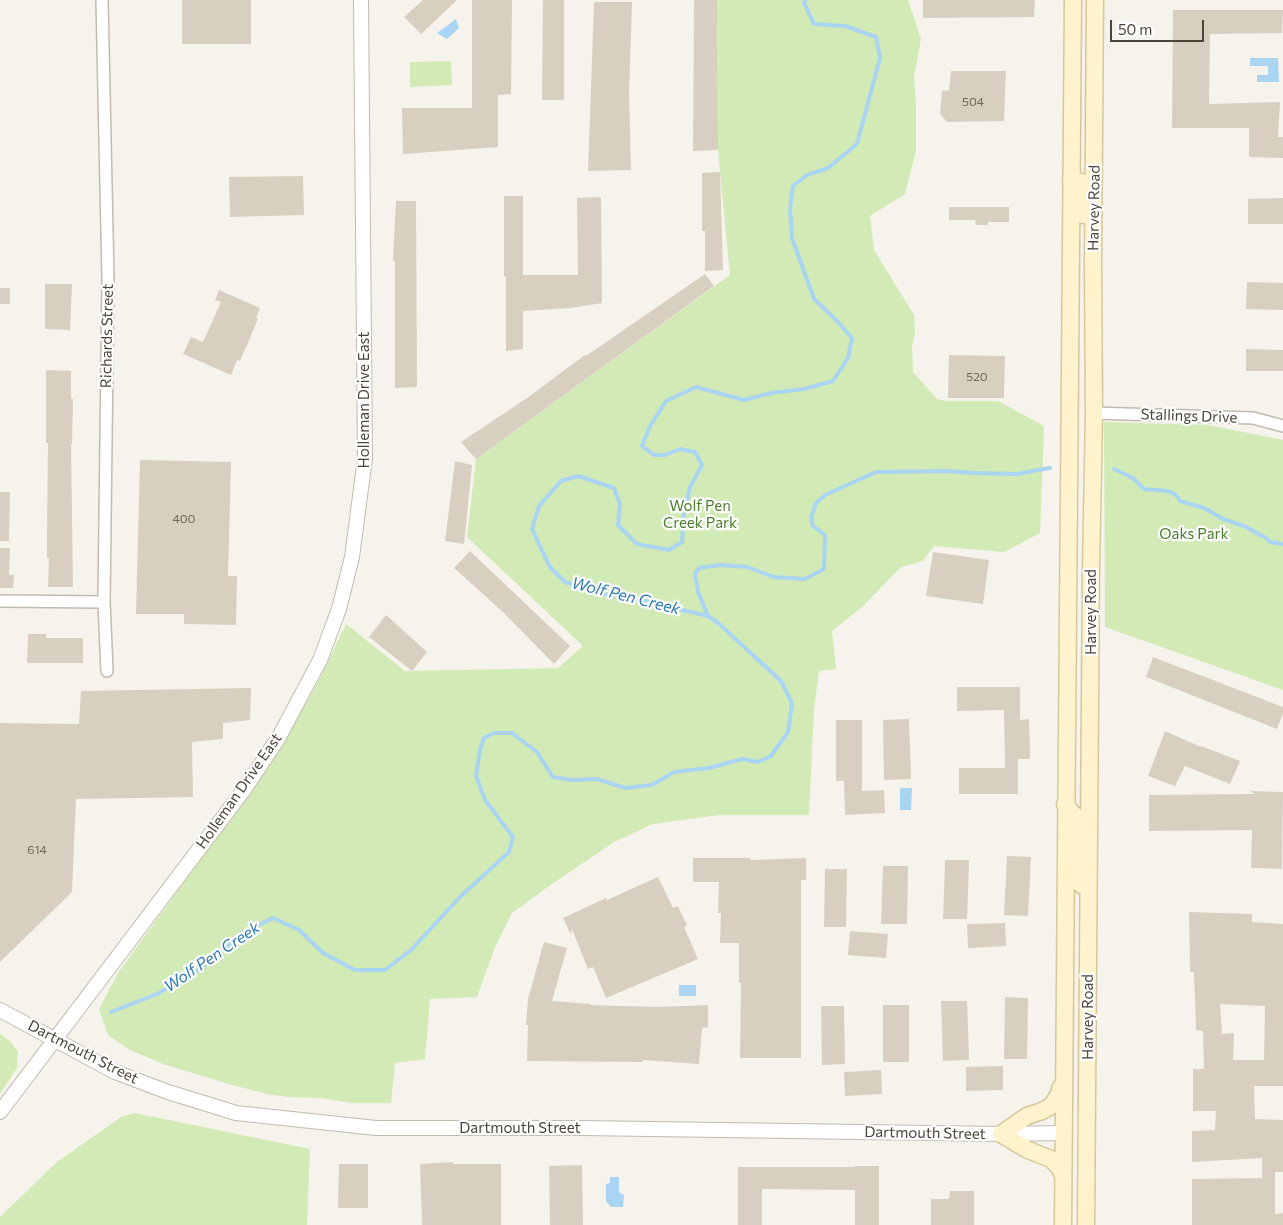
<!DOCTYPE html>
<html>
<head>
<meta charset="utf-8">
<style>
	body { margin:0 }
	#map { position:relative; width:1283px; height:1225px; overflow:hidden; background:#f6f3ec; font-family:Commissioner,sans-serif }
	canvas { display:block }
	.scale { position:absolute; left:1110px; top:20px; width:94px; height:22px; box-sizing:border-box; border:2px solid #4b4439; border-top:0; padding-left:6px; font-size:15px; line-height:18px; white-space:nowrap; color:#4b4439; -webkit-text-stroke:4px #fff; paint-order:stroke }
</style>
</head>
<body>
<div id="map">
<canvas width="1283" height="1225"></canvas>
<div class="scale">50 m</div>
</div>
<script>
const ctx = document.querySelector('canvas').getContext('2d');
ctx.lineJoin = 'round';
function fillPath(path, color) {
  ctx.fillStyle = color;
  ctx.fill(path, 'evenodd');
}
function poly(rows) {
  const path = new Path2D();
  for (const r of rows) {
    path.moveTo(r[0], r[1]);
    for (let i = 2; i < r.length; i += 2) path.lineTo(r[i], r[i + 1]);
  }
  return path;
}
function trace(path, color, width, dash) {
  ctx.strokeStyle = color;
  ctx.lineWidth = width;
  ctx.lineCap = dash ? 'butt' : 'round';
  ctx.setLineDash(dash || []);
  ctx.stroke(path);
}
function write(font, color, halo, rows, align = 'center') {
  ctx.font = font + ' Commissioner,sans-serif';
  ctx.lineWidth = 4.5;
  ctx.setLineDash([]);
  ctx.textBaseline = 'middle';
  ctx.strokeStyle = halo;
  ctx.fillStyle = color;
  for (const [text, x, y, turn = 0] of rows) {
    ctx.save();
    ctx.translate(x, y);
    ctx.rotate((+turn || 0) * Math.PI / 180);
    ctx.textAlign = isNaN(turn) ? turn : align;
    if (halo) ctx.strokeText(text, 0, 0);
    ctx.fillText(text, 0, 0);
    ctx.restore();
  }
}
fillPath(poly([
	[717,0,908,0,921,39,914,77,916,107,916,151,905,194,870,216,874,250,914,315,915,333,912,346,913,372,937,399,945,401,998,401,1044,426,1040,533,1004,552,934,546,923,561,901,567,862,607,832,631,836,669,819,671,814,709,809,815,720,815,653,824,614,842,549,886,512,913,495,947,477,997,430,999,425,1059,395,1063,391,1103,352,1103,321,1098,288,1097,266,1094,229,1084,163,1064,130,1050,108,1035,99,1009,118,973,276,755,316,686,346,624,405,671,558,668,583,646,467,537,476,459,730,275,718,150],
	[451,61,452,85,410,87,410,62],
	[1104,422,1208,425,1283,440,1283,690,1105,627],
	[0,1034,11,1042,18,1052,17,1068,0,1094],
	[135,1113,310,1149,307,1225,0,1225,0,1217,57,1162,121,1117]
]), '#d2eab5');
fillPath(poly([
	[456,19,459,28,447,39,437,33],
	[1250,58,1278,58,1279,82,1257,82,1257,75,1268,75,1268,66,1250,66],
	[900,788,912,788,911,810,900,810],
	[679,985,696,985,696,996,679,996],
	[610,1177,619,1177,619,1192,624,1195,623,1207,611,1207,606,1201,606,1184,610,1183]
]), '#a9d4f2');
trace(poly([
	[1114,469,1133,478,1144,489,1168,491,1176,495,1180,501,1204,508,1223,519,1244,526,1266,538,1270,542,1283,544],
	[708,616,698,592,695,574,699,568,720,565,748,567,773,577,805,579,824,569,825,535,813,526,811,518,816,503,825,495,876,472,948,471,973,473,1016,474,1050,468],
	[111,1012,157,994,201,968,246,931,273,918,299,930,323,953,355,970,385,970,411,950,460,897,509,852,513,837,485,800,476,776,480,750,484,738,494,733,512,733,537,752,553,777,572,780,597,779,625,788,652,785,674,772,709,768,742,759,758,762,771,756,788,732,792,703,781,681,717,622,708,616,640,600,602,594,565,582,550,567,532,529,539,506,561,481,578,476,614,488,620,504,618,525,637,544,669,550,682,542,684,513,690,487,702,465,695,452,680,449,665,455,654,455,642,446,650,426,666,401,696,387,744,400,771,393,804,389,833,381,848,358,852,338,837,321,814,299,792,238,790,209,793,186,807,175,828,168,857,144,880,58,876,37,845,26,814,24,804,3,805,0]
]), '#a9d4f2', 4);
fillPath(poly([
	[182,0,251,0,251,44,182,44],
	[423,0,457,0,421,34,404,17],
	[472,0,512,0,511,94,498,95,498,147,403,154,402,108,472,108],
	[543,0,564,0,564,100,542,100],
	[694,0,717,0,718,150,693,151],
	[923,0,1035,0,1034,17,923,18],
	[594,2,632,2,629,92,631,170,588,171],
	[1173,10,1283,10,1282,33,1210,34,1209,104,1280,102,1278,137,1283,137,1283,158,1249,157,1249,128,1172,128],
	[951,71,1006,71,1004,121,947,122,940,114,942,91,949,90],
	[720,172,723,270,705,271,705,231,702,231,702,173],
	[303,176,304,215,230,217,229,177],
	[504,196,523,196,523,275,578,275,577,198,601,197,602,303,570,308,523,311,523,349,506,351,506,276,504,277],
	[1283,198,1283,224,1248,224,1248,199],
	[396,201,416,201,417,387,395,388,395,261,393,261],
	[949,207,1009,207,1009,222,988,222,988,225,976,225,975,220,949,220],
	[705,274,714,286,476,459,461,442,527,398,585,355,586,356],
	[1247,282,1283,283,1283,310,1246,309],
	[45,284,72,284,70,330,45,329],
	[0,288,10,288,10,304,0,304],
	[219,290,260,308,256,318,258,319,240,361,237,360,231,375,183,354,191,337,203,342,221,302,215,300],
	[1246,349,1283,350,1283,371,1246,371],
	[949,355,1005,356,1004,398,948,398],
	[46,370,71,371,71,399,73,399,72,444,71,444,73,587,48,587,49,558,47,558,47,530,48,443,46,443],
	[140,460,231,462,228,576,237,576,236,625,184,624,184,614,136,614],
	[455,461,472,465,464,544,445,541],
	[0,492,10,492,9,541,0,541],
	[0,548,10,548,9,575,14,575,13,588,0,588],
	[470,551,570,646,554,664,503,612,454,568],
	[933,552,989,560,983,604,926,596],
	[386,615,427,652,412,671,369,637],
	[28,634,46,634,46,638,83,638,83,663,27,663],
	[1153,657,1283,707,1283,713,1277,729,1146,677],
	[957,687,1020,687,1020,720,1029,719,1030,759,1018,759,1018,794,959,794,959,768,1005,768,1004,710,957,711],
	[251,688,250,720,223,723,223,739,192,742,193,797,76,799,72,892,0,962,0,723,79,724,81,691],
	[909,719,911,779,884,780,883,720],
	[836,720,862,720,862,791,884,790,885,813,845,815,844,781,836,781],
	[1165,731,1201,747,1201,746,1240,761,1230,784,1185,766,1175,786,1148,776],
	[1250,791,1283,792,1282,869,1251,868,1252,830,1149,831,1149,795,1255,794],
	[1007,856,1031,857,1028,916,1004,915],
	[693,858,750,858,750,860,806,858,806,880,801,880,801,1058,740,1058,741,983,739,983,739,943,720,943,721,913,718,913,719,882,693,882],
	[945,860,969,860,967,919,943,919],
	[883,866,908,866,907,924,881,924],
	[825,869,847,869,846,927,824,927],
	[658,877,673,908,678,906,687,925,684,927,698,959,606,998,593,967,588,969,572,929,571,935,563,918,606,898,607,900],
	[1189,912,1252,914,1252,922,1283,924,1283,1086,1254,1086,1255,1119,1283,1120,1283,1172,1275,1172,1275,1214,1283,1213,1283,1225,1192,1225,1192,1179,1262,1178,1262,1158,1192,1162,1192,1131,1215,1130,1216,1111,1193,1111,1193,1069,1204,1069,1203,1031,1196,1030,1194,972,1190,972],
	[1220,1004,1265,1006,1264,1060,1233,1060,1234,1033,1222,1034],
	[1005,923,1006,946,968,948,967,924],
	[850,931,888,934,886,958,848,955],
	[544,942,567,948,552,1001,592,1004,589,1005,659,1007,708,1005,708,1027,702,1028,699,1064,643,1060,643,1062,527,1061,528,1025,526,1025,528,999],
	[1005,997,1028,998,1027,1059,1004,1059],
	[941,1001,967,1001,969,1060,943,1061],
	[883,1005,909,1005,909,1062,883,1062],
	[821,1006,844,1006,845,1064,822,1065],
	[1003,1066,1003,1090,966,1091,966,1067],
	[881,1070,882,1094,845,1096,844,1072],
	[453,1162,453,1164,501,1164,501,1225,422,1225,420,1164],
	[339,1164,368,1164,368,1208,338,1208],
	[582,1165,583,1225,550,1225,549,1166],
	[855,1166,879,1166,879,1225,855,1225,855,1190,762,1189,762,1225,738,1225,738,1167,855,1167],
	[950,1191,974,1191,974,1225,931,1225,931,1199,949,1199]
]), '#d8cfc1');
const minor = poly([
	[102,0,108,278,104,602,107,671],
	[1094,413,1253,418,1283,426],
	[0,601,104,602]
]);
const tertiary = poly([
	[0,1010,115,1072,168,1092,236,1113,376,1128,581,1128,1001,1134,1064,1133],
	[0,1112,243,791,279,737,320,660,339,609,352,557,365,458,361,0]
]);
const secondary = poly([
	[1071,179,1081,182,1083,188,1083,215],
	[1065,805,1077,818,1076,880,1083,886,1088,887],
	[1061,1087,1058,1096,1051,1106,1042,1111,1027,1116,1001,1134,1028,1150,1051,1159,1059,1167,1063,1175],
	[1063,1225,1073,0],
	[1086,1225,1091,569,1094,413,1093,265,1095,0]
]);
trace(minor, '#c2bbae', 14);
trace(tertiary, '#c2bbae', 16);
trace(secondary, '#d6c79b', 19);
trace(minor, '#fff', 11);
trace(tertiary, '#fff', 14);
trace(secondary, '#fff3cd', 16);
write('12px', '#6e675b', null, [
	["504",973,102],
	["520",977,377],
	["400",184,519],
	["614",37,850]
]);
write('15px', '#4b4439', '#fff', [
	["Harvey Road",1094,208,-89],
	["Richards Street",107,336,-89],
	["Holleman Drive East",364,400,-90],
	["Stallings Drive",1189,416,2],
	["Harvey Road",1091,612,-90],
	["Holleman Drive East",239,791,-55],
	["Harvey Road",1088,1017,-90],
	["Dartmouth Street",83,1052,27],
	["Dartmouth Street",520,1128],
	["Dartmouth Street",925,1133,1]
]);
write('15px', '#4a7f2a', '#fff', [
	["Wolf Pen",700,506],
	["Creek Park",700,523],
	["Oaks Park",1194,534]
]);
write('italic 16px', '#2e7ab2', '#fff', [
	["Wolf Pen Creek",626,596,14],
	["Wolf Pen Creek",212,957,-34]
]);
</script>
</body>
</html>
